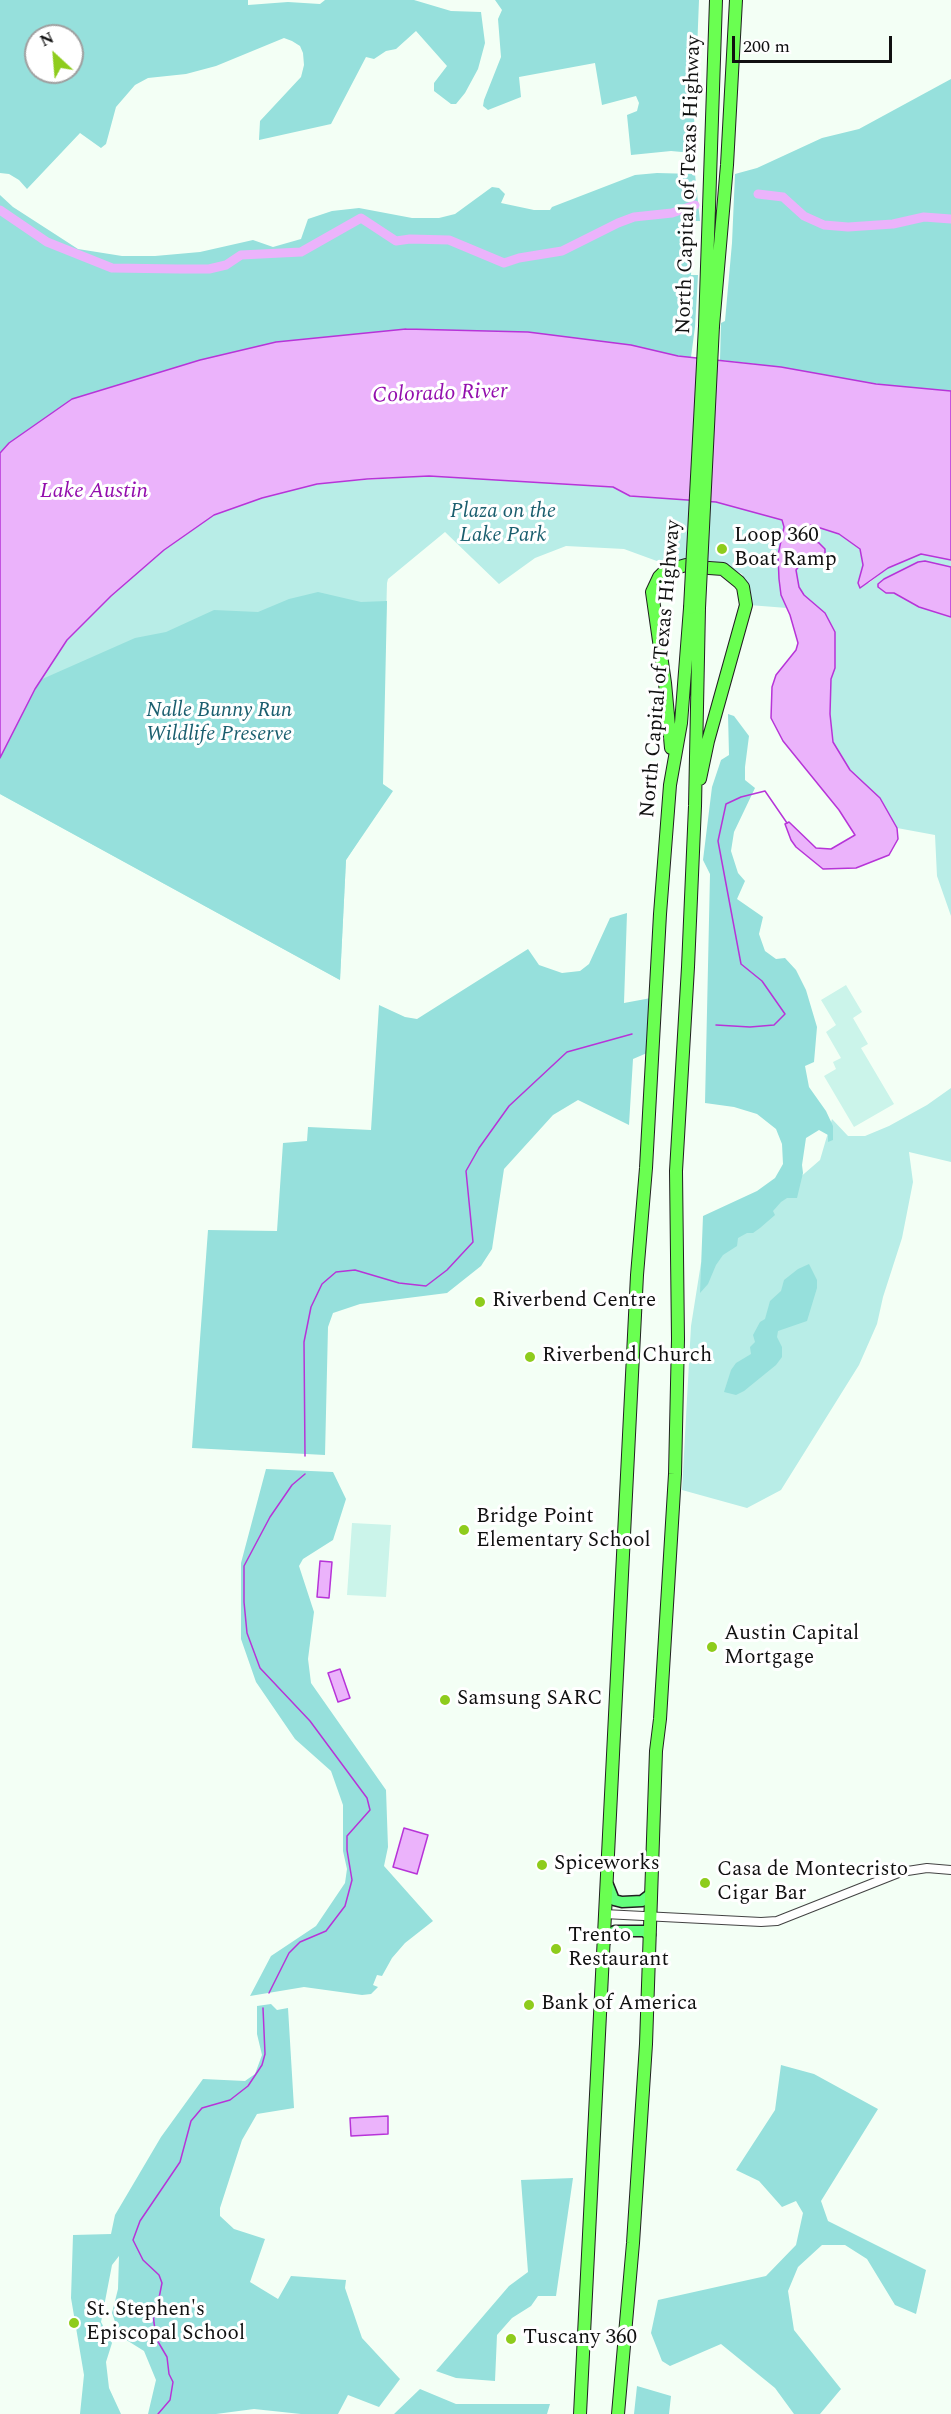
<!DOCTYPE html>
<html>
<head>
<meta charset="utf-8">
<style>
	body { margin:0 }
	#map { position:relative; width:951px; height:2414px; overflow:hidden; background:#f3fff5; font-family:Spectral,serif }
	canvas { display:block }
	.north { position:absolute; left:24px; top:24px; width:60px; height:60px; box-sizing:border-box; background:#fff; border:2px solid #9f9f9f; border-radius:50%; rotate:334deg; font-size:16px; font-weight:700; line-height:24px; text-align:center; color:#101010 }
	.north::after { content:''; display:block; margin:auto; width:21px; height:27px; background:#8ecc1c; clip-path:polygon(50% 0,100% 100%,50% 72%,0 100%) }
	.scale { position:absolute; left:732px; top:36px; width:160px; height:27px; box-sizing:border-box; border:3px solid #101010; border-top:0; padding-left:8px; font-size:18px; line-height:21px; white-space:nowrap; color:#101010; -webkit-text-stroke:4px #fff; paint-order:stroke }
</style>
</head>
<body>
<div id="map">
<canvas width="951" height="2414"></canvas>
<div class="north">N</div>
<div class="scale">200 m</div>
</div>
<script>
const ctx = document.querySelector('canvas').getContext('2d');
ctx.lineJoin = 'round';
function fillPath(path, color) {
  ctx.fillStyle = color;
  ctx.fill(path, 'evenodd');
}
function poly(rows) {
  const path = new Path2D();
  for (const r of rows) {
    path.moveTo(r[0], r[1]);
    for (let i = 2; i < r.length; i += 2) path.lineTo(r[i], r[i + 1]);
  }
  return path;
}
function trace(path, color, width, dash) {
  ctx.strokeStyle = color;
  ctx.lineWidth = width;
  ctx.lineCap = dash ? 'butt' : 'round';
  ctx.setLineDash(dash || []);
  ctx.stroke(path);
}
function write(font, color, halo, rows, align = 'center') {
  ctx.font = font + ' Spectral,serif';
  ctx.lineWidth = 6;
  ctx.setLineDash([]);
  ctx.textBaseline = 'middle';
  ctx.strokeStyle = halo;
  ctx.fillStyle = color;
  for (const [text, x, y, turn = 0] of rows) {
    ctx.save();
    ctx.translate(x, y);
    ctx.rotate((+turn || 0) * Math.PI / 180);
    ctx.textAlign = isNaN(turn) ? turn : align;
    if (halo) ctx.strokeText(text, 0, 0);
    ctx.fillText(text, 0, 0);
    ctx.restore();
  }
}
fillPath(poly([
	[429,476,613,487,630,496,716,502,782,520,784,526,779,555,779,579,781,595,787,608,749,605,751,594,742,574,720,563,711,561,665,564,624,549,566,546,535,558,499,584,445,532,388,579,387,583,381,806,346,860,340,980,0,794,0,758,35,689,67,640,111,596,164,550,214,515,262,498,317,483],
	[811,525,839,534,860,549,863,565,858,583,869,583,888,568,921,554,951,560,951,916,937,876,935,835,897,828,880,798,850,770,833,742,830,714,831,679,835,668,796,580,796,570,801,564,805,537,802,532],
	[951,1088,951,1162,909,1152,913,1182,902,1238,883,1297,877,1324,859,1365,781,1490,747,1508,682,1490,691,1326,701,1263,820,1160,832,1119,848,1136,865,1136,889,1126,927,1105]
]), '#b8ede7');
fillPath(poly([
	[0,0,248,0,248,5,288,2,320,4,325,0,414,0,451,11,481,12,485,43,478,69,465,93,456,104,451,104,434,91,434,83,447,66,416,31,396,49,386,51,374,59,366,57,331,124,259,140,260,121,301,77,304,65,303,53,300,46,292,41,284,38,216,66,186,74,148,78,135,85,116,107,106,144,101,148,80,133,27,189,19,180,9,174,0,173],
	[36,36,72,36,72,72,36,72],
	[495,0,699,0,693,153,671,151,631,155,627,115,637,111,639,103,636,96,602,105,595,63,519,77,521,97,488,110,483,106,484,100,501,57,498,19,502,10],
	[951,79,951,391,876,384,781,367,720,360,721,323,725,321,732,243,735,174,757,168,822,138,859,129],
	[657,173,695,174,700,221,693,221,691,275,698,275,695,327,691,357,200,360,143,379,0,453,0,195,13,207,78,249,122,256,155,256,200,252,253,240,273,247,301,239,308,219,332,211,359,208,412,218,439,218,455,214,492,187,499,188,505,194,501,203,534,210,550,210,552,207,635,175],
	[318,592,361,602,387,601,383,784,393,791,346,860,340,980,0,794,0,758,40,680,135,638,166,632,214,610,258,612,289,599],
	[728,714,734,716,749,736,745,767,745,780,755,788,734,832,731,851,738,873,745,881,737,899,763,917,759,934,765,951,776,959,785,958,796,970,806,990,817,1027,814,1062,805,1066,809,1087,826,1111,833,1126,833,1140,828,1142,828,1135,819,1130,806,1138,802,1165,803,1173,797,1198,787,1198,781,1202,773,1211,775,1215,760,1228,753,1233,747,1233,738,1238,737,1246,723,1255,716,1265,708,1284,700,1293,703,1216,757,1191,775,1178,783,1164,782,1144,776,1129,757,1114,734,1107,705,1103,710,874,703,860,712,787,721,760,729,755],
	[627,913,624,1003,651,998,647,1053,633,1059,629,1125,578,1100,553,1115,504,1169,492,1249,481,1266,447,1293,360,1304,333,1313,328,1327,325,1455,192,1448,208,1230,277,1231,283,1143,307,1141,308,1127,371,1130,379,1005,405,1017,417,1019,528,949,539,965,562,973,580,971,589,964,610,918],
	[809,1264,817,1280,817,1288,807,1321,778,1331,777,1337,782,1347,782,1357,776,1365,744,1391,736,1395,724,1392,731,1370,736,1363,751,1354,750,1347,755,1342,753,1335,760,1322,765,1319,770,1301,781,1291,784,1280,798,1269],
	[266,1469,333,1472,346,1499,333,1540,303,1559,299,1566,314,1612,308,1659,311,1683,386,1790,388,1847,384,1866,433,1921,405,1943,392,1958,382,1976,377,1975,373,1985,378,1987,371,1994,362,1995,304,1987,250,1996,271,1956,316,1926,345,1883,347,1869,343,1851,343,1805,331,1771,295,1739,256,1682,241,1639,241,1563],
	[271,2004,277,2010,288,2008,294,2108,257,2114,242,2140,220,2208,220,2216,234,2229,265,2239,250,2282,278,2299,291,2276,346,2280,345,2288,362,2338,400,2379,379,2407,348,2395,338,2414,301,2414,254,2409,216,2414,148,2414,156,2380,144,2351,120,2336,112,2313,118,2289,119,2256,112,2265,101,2322,112,2343,106,2362,109,2388,121,2414,80,2414,84,2375,71,2298,73,2235,111,2234,115,2215,161,2137,203,2079,245,2081,255,2074,262,2055,257,2034,257,2006],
	[781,2065,814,2074,878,2109,821,2201,828,2221,926,2270,916,2314,895,2305,867,2259,845,2245,822,2245,798,2267,788,2291,794,2330,841,2389,820,2414,794,2414,775,2388,721,2344,670,2366,662,2361,651,2333,658,2300,766,2276,796,2245,803,2213,796,2201,782,2207,759,2181,736,2170,775,2110],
	[573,2178,556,2296,538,2296,531,2306,512,2318,497,2335,495,2381,456,2378,436,2371,509,2286,528,2272,521,2180],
	[637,2386,671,2396,669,2414,634,2414],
	[420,2389,456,2404,550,2404,547,2414,394,2414]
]), '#96e0dc');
fillPath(poly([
	[846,985,862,1012,853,1018,868,1044,861,1048,894,1104,854,1127,824,1076,836,1069,833,1062,841,1058,826,1032,836,1025,821,1000],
	[352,1523,391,1525,386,1597,347,1595]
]), '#cbf4ea');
const water = poly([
	[406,329,528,332,631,345,678,356,781,367,876,384,951,391,951,560,921,554,888,568,860,588,858,583,863,565,860,549,839,534,811,525,803,530,803,536,819,543,825,549,825,554,801,564,796,570,799,587,804,595,825,613,835,632,835,668,831,679,830,714,833,742,850,770,880,798,897,828,898,839,889,855,856,868,823,869,796,847,791,840,785,824,789,822,816,848,831,849,855,835,839,810,783,741,771,718,772,687,776,675,796,650,798,643,790,615,781,595,779,579,778,555,784,527,782,520,716,502,630,496,613,487,429,476,367,479,317,484,262,498,214,515,164,550,111,596,67,640,35,689,0,758,0,453,9,443,72,399,200,360,276,342,406,329],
	[925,561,951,567,951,617,919,607,894,593,886,593,878,587,878,584,884,579,918,562,925,561],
	[320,1561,332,1562,329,1598,317,1597,320,1561],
	[340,1669,350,1698,338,1702,328,1673,340,1669],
	[404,1828,428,1835,417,1874,393,1867,404,1828],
	[388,2116,388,2134,351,2136,350,2118,388,2116]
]);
fillPath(water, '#ebb3fb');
trace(water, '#b734d8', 1.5);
trace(poly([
	[716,1025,750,1027,774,1025,785,1014,762,981,741,964,718,841,726,804,741,797,765,791,787,823],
	[305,1456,304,1342,311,1307,322,1284,336,1272,355,1270,399,1283,426,1286,447,1270,473,1242,466,1171,479,1148,509,1106,567,1052,632,1034],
	[269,1993,289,1953,300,1942,326,1931,345,1906,352,1880,347,1850,347,1836,370,1810,367,1798,310,1721,260,1668,247,1633,244,1602,244,1566,270,1517,292,1485,305,1474],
	[158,2414,170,2400,173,2382,169,2374,167,2357,157,2340,154,2323,153,2310,158,2303,162,2283,159,2275,143,2260,133,2240,140,2221,180,2162,191,2121,202,2108,230,2100,248,2086,262,2065,265,2054,263,2008]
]), '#b734d8', 1.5);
trace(poly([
	[758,194,783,197,804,216,824,225,848,227,893,224,924,217,951,219],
	[0,210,47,242,112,268,179,269,209,269,226,265,241,255,301,252,361,218,396,241,410,239,449,240,504,263,519,258,562,251,618,223,634,217,672,213,695,205]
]), '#ebb3fb', 9);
const minor = poly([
	[604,1914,761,1922,777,1921,901,1872,927,1868,951,1870]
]);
const major = poly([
	[608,1885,614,1900,622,1902,642,1901,651,1894],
	[604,1943,608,1935,615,1931,644,1931,650,1935]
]);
const highway = poly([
	[705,326,716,0],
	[713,326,727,165,736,0],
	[671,748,665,683,652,592,659,577,665,571,686,565],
	[700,779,708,741,746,605,743,587,739,582,723,569,709,568],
	[580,2414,637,1275,646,1168,660,914,670,785,681,723,690,608],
	[618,2414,633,2243,646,2044,656,1751,660,1719,675,1474,678,1339,676,1171,688,967,695,806,699,608]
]);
trace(minor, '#434343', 10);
trace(major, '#212121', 13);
trace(highway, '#212121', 14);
trace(minor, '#fff', 8);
trace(major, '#63ff7c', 10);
trace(highway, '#6aff51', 12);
const highwayBridge = poly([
	[690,608,705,326],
	[699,608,713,326]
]);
trace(highwayBridge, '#212121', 14, []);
trace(highwayBridge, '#6aff51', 12);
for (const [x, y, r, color] of [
	[722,549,6,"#8ecc1c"],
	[480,1302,6,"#8ecc1c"],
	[530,1357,6,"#8ecc1c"],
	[464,1530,6,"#8ecc1c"],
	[712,1647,6,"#8ecc1c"],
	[445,1700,6,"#8ecc1c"],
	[542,1865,6,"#8ecc1c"],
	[705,1883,6,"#8ecc1c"],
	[556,1949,6,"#8ecc1c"],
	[529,2005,6,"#8ecc1c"],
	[74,2323,6,"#8ecc1c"],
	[511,2339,6,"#8ecc1c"]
]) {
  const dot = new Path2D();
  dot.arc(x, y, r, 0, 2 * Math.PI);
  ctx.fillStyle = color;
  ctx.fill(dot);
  trace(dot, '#fff', 2);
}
write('21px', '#101010', '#fff', [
	["North Capital of Texas Highway",690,185,-88],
	["North Capital of Texas Highway",662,669,-85]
]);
write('italic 21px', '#1a5e6e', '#fff', [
	["Plaza on the",503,513],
	["Lake Park",503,537],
	["Nalle Bunny Run",219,712],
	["Wildlife Preserve",219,736]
]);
write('21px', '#101010', '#fff', [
	["Loop 360",734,537],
	["Boat Ramp",734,561],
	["Riverbend Centre",492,1302],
	["Riverbend Church",542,1357],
	["Bridge Point",476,1518],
	["Elementary School",476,1542],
	["Austin Capital",724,1635],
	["Mortgage",724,1659],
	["Samsung SARC",457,1700],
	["Spiceworks",554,1865],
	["Casa de Montecristo",717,1871],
	["Cigar Bar",717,1895],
	["Trento",568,1937],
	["Restaurant",568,1961],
	["Bank of America",541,2005],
	["St. Stephen's",86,2311],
	["Episcopal School",86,2335],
	["Tuscany 360",523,2339]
], 'left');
write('italic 22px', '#930ead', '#fff', [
	["Colorado River",440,395,-2],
	["Lake Austin",94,493]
]);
</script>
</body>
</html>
